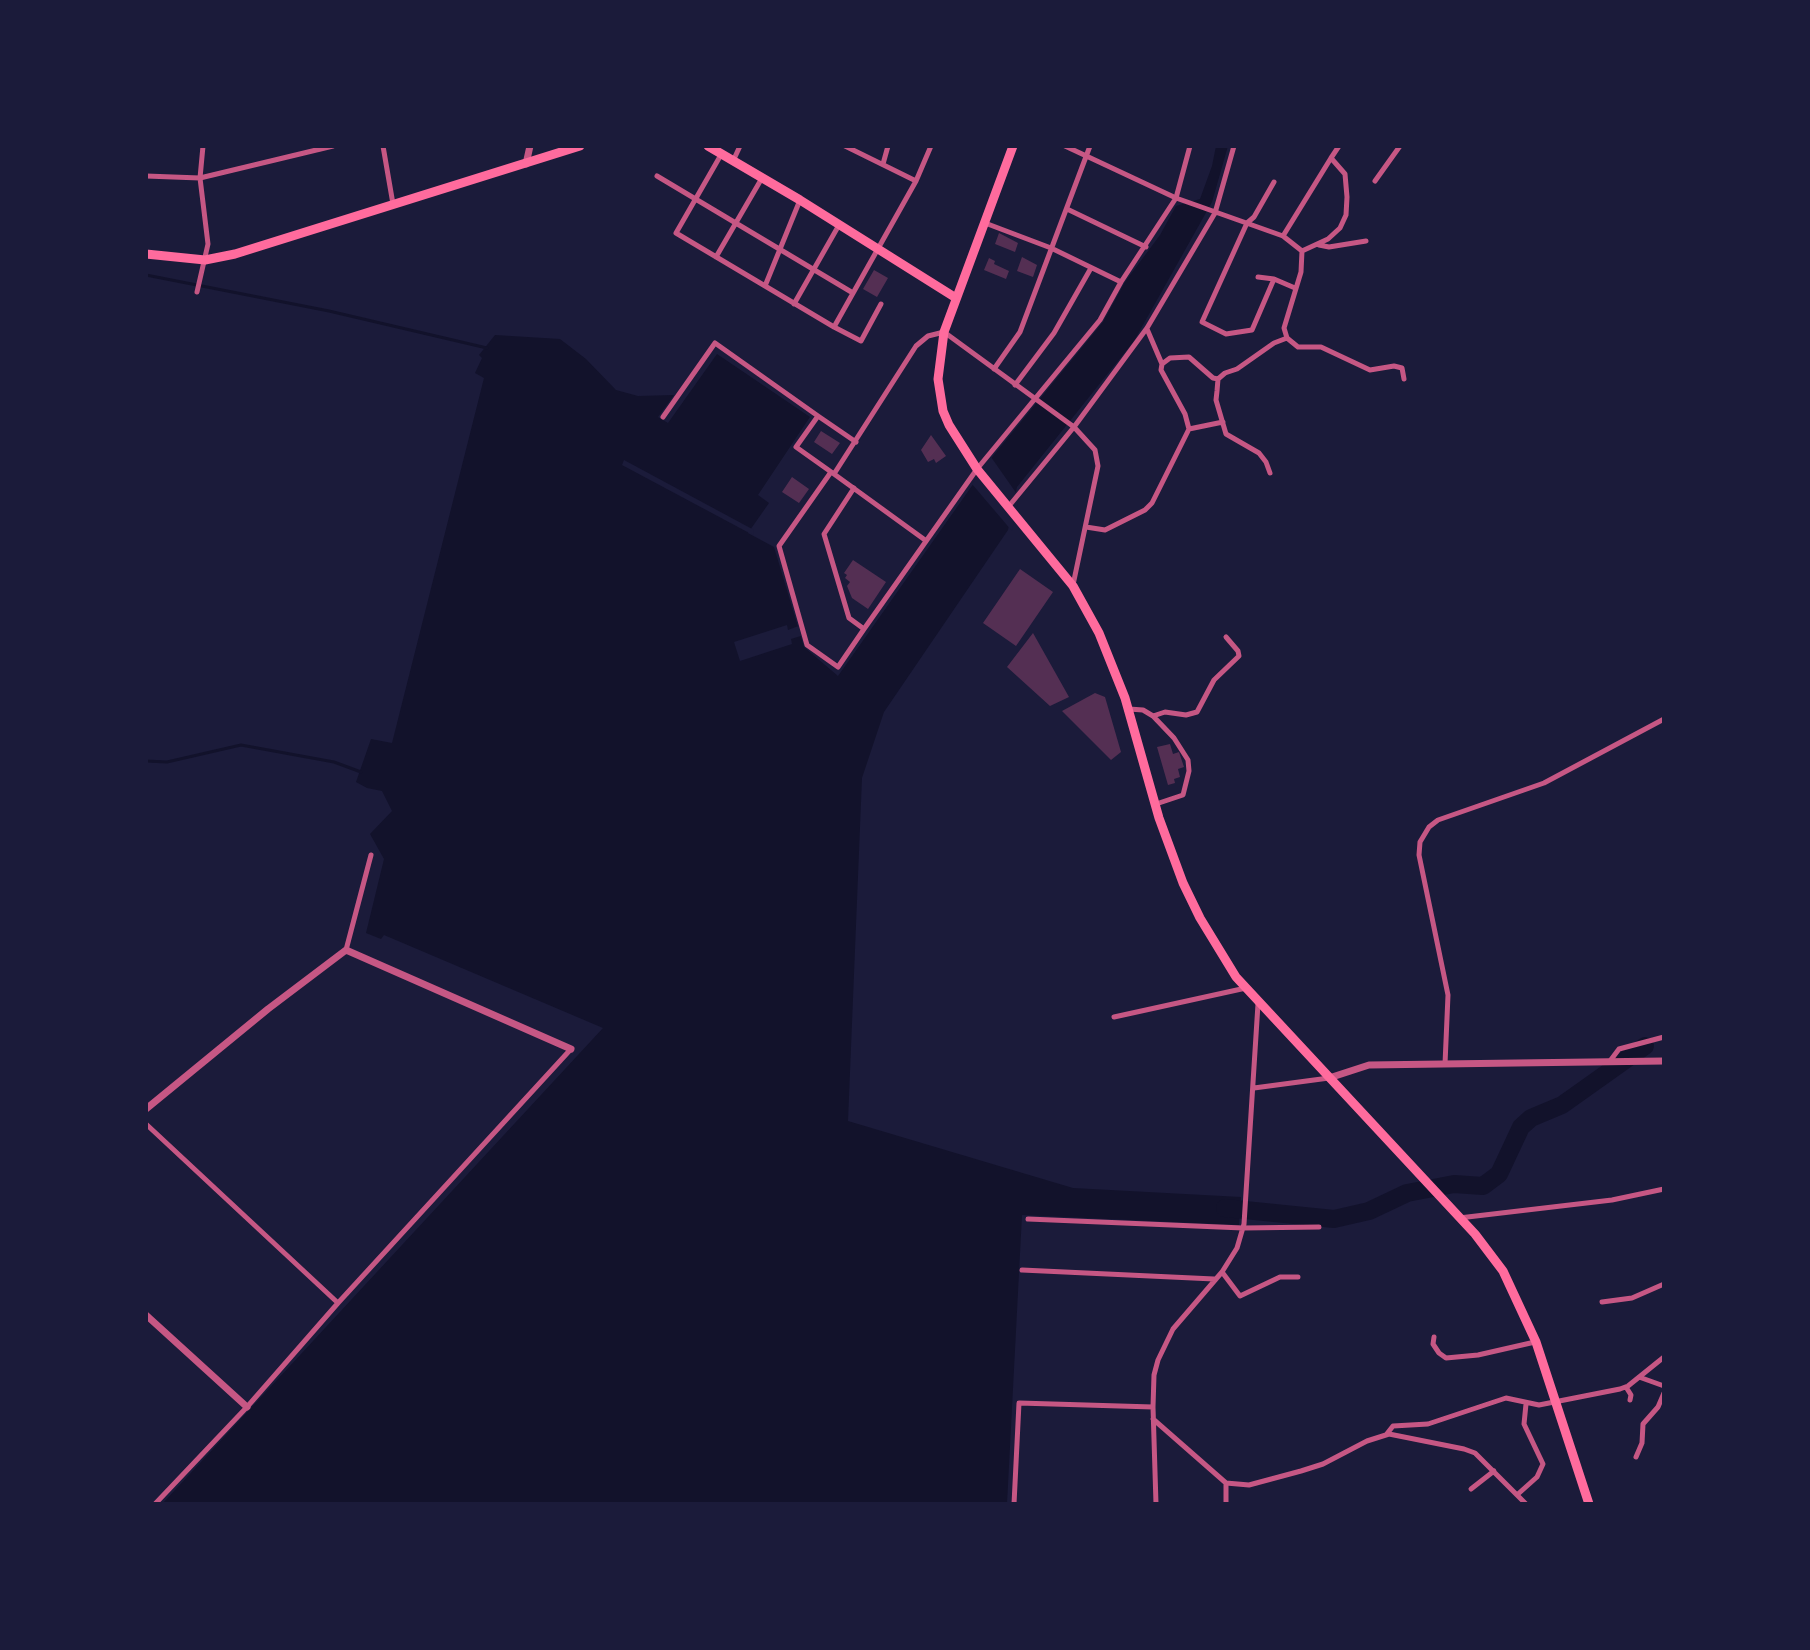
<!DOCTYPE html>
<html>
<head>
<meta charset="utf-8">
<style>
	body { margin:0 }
	#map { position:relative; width:1810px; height:1650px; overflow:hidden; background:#1b1b3a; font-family:"Source Sans 3",sans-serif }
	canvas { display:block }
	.frame { position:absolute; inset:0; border:148px solid #1b1b3a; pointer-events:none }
</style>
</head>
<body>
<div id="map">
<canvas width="1810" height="1650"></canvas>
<div class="frame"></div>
</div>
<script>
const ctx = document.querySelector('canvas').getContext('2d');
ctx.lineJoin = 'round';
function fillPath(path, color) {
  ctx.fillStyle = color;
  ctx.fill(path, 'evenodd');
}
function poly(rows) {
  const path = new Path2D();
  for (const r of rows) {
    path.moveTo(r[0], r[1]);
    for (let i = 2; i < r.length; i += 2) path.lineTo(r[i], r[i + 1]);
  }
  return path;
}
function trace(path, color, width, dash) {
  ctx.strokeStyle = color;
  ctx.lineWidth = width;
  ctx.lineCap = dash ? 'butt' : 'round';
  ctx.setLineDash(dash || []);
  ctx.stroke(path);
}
fillPath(poly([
	[1216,146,1228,146,1212,202,1134,341,1017,487,1008,530,884,712,862,778,848,1121,1073,1188,1241,1197,1239,1225,1022,1215,1007,1504,162,1504,603,1028,384,935,381,939,366,933,384,859,370,834,392,811,382,791,367,788,356,782,371,739,392,743,484,378,475,373,482,358,479,355,495,335,560,339,586,359,616,390,638,396,674,395,658,417,668,423,717,354,810,417,758,495,769,503,748,533,774,547,804,647,838,676,993,456,1103,322,1125,282,1160,235,1176,206,1200,199,1212,166]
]), '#12122b');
fillPath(poly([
	[991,457,1019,497,1012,531,972,484],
	[624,460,754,530,753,535,622,465],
	[787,625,788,630,801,625,804,635,791,639,792,644,740,661,734,642]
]), '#1b1b3a');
trace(poly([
	[146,275,329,311,487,348],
	[146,761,167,762,241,745,334,762,361,772]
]), '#12122b', 3);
trace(poly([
	[1225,1208,1334,1219,1369,1211,1407,1193,1454,1184,1483,1186,1499,1174,1521,1127,1531,1118,1562,1105,1645,1046]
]), '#12122b', 18);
fillPath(poly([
	[999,233,1018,243,1015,252,995,244],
	[1022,257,1037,265,1033,277,1017,271],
	[989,258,995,261,994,264,1009,271,1006,279,984,270],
	[874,270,888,278,877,297,863,289],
	[821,431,840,443,832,454,814,442],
	[931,435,946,456,936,463,934,459,928,462,921,450],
	[792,477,809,489,799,503,782,492],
	[853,560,886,582,868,609,852,598,847,586,850,582,845,578,847,575,844,573],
	[1020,569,1053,592,1016,646,983,623],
	[1033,633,1069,697,1050,706,1007,667],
	[1095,693,1105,697,1121,752,1111,760,1062,711],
	[1170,744,1173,754,1179,752,1184,767,1178,769,1180,777,1174,779,1175,783,1168,785,1157,747]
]), '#542f53');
trace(poly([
	[383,146,393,204],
	[845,146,916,181],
	[1065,146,1176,198,1283,236,1302,251],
	[722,153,676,233,834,327,916,181,931,146],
	[1331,158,1339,146],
	[734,159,740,146],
	[883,164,888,146],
	[146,176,200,178,333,146],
	[657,176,853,293],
	[1375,181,1400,146],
	[1274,182,1254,217,1247,223,1202,322,1226,334,1252,330,1274,279],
	[1067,209,1146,247],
	[985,223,1051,248,1121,282],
	[1283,236,1331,158,1345,174,1347,197,1346,215,1340,228,1328,239,1302,251],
	[1319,245,1329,247,1366,241],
	[1302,251,1301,272,1284,328,1287,338,1298,347,1321,347,1370,370,1394,366,1402,368,1404,379],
	[716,257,762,178],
	[1258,277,1274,279,1295,288],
	[765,286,800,200],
	[197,292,208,244,200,178,203,146],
	[794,304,839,225],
	[834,327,861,341,881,304],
	[1162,364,1170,358,1189,357,1213,378,1218,379],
	[994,369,1020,332,1090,146],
	[1015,385,1054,333,1091,268],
	[818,416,856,442],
	[663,417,715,343,818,416,796,447,834,474],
	[1189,429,1223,422],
	[831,472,779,546,807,645,838,667,864,629],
	[1270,473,1266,462,1259,453,1226,434,1216,400,1217,391,1218,379,1225,373,1237,369,1274,343,1287,338],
	[854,488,824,534,849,618,864,629,977,469,1100,320,1121,282,1176,198,1190,146],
	[1009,506,1074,427,1147,328,1215,213,1234,146],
	[1086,527,1105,530,1145,510,1152,503,1189,429,1185,414,1161,370,1162,364,1147,329],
	[925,540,834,474,916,346,928,336,944,332,1074,427,1095,450,1098,466,1073,585],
	[1129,709,1143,710,1153,716,1174,738,1188,760,1189,771,1183,795,1156,804],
	[1153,716,1165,712,1186,715,1197,712,1214,680,1239,656,1238,651,1226,637],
	[346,950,371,855],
	[1114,1017,1246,988],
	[1610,1061,1619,1049,1664,1037],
	[1445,1064,1448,995,1419,855,1420,842,1429,827,1438,820,1544,783,1664,719],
	[1254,1088,1329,1078],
	[146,1124,338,1303],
	[1459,1218,1612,1200,1664,1189],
	[1028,1219,1243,1228,1319,1227],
	[1022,1270,1214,1279],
	[1222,1272,1240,1296,1280,1277,1298,1277],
	[1602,1302,1632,1298,1664,1284],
	[1434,1337,1433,1344,1439,1353,1446,1358,1478,1355,1535,1342],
	[1639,1377,1664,1386],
	[1626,1387,1631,1395,1630,1400],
	[1153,1419,1226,1483,1249,1485,1301,1471,1323,1464,1367,1441,1389,1434,1464,1449,1475,1453,1526,1504],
	[1386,1435,1393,1426,1428,1424,1506,1398,1539,1405,1620,1389,1628,1386,1664,1357],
	[1636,1457,1642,1443,1643,1424,1658,1407,1664,1393],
	[1471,1489,1494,1471],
	[1518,1494,1537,1477,1543,1464,1524,1424,1526,1404],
	[155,1504,247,1407,338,1303,571,1049],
	[1014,1504,1019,1403,1153,1407],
	[1156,1504,1153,1407,1154,1375,1158,1360,1173,1329,1222,1272,1237,1248,1244,1224,1258,1004],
	[1226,1504,1226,1483]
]), '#c65784', 5);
trace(poly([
	[526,164,530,146],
	[1329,1078,1369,1065,1664,1061],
	[146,1109,268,1009,346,950,571,1049],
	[146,1315,247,1407]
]), '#c65784', 7);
trace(poly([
	[708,146,800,200,956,298],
	[1013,146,944,332,938,379,943,411,949,425,977,469,1073,586,1099,633,1125,698,1159,818,1183,883,1200,918,1236,977,1475,1234,1503,1271,1536,1342,1589,1504],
	[146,254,205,260,235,254,580,146]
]), '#ff6b9d', 9);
</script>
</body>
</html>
